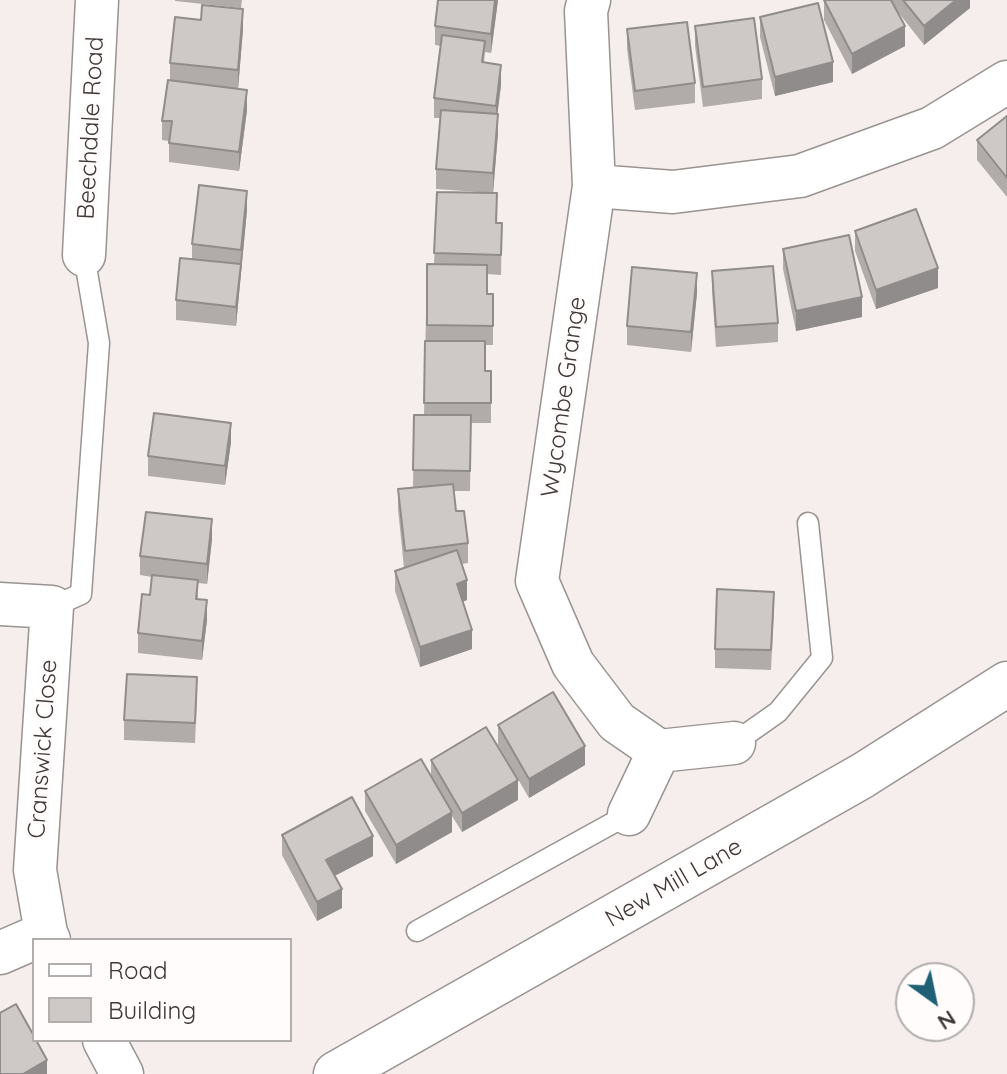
<!DOCTYPE html>
<html>
<head>
<meta charset="utf-8">
<style>
	body { margin:0 }
	#map { position:relative; width:1007px; height:1074px; overflow:hidden; background:#f5eeec; font-family:Quicksand,sans-serif }
	canvas { display:block }
	.legend { position:absolute; left:32px; top:938px; width:260px; height:104px; box-sizing:border-box; background:#fffcfb; border:2px solid #b1aead; margin:0; padding:10px 14px; list-style:none; font-size:24px; color:#3c3938 }
	.legend li { display:flex; align-items:center; gap:16px; height:40px }
	.legend b { width:40px; border:2px solid #b1aead }
	.north { position:absolute; left:895px; top:962px; width:80px; height:80px; box-sizing:border-box; background:#fffcfb; border:2px solid #b1aead; border-radius:50%; rotate:147deg; font-size:22px; font-weight:700; line-height:32px; text-align:center; color:#3c3938 }
	.north::after { content:''; display:block; margin:auto; width:28px; height:36px; background:#1f6075; clip-path:polygon(50% 0,100% 100%,50% 72%,0 100%) }
</style>
</head>
<body>
<div id="map">
<canvas width="1007" height="1074"></canvas>
<ul class="legend">
<li><b style="height:10px;background:#fff"></b>Road</li>
<li><b style="height:22px;background:#cec8c6"></b>Building</li>
</ul>
<div class="north">N</div>
</div>
<script>
const ctx = document.querySelector('canvas').getContext('2d');
ctx.lineJoin = 'round';
function poly(rows) {
  const path = new Path2D();
  for (const r of rows) {
    path.moveTo(r[0], r[1]);
    for (let i = 2; i < r.length; i += 2) path.lineTo(r[i], r[i + 1]);
  }
  return path;
}
function trace(path, color, width, dash) {
  ctx.strokeStyle = color;
  ctx.lineWidth = width;
  ctx.lineCap = dash ? 'butt' : 'round';
  ctx.setLineDash(dash || []);
  ctx.stroke(path);
}
function fillPath(path, color) {
  ctx.fillStyle = color;
  ctx.fill(path, 'evenodd');
}
function write(font, color, halo, rows, align = 'center') {
  ctx.font = font + ' Quicksand,sans-serif';
  ctx.lineWidth = 6;
  ctx.setLineDash([]);
  ctx.textBaseline = 'middle';
  ctx.strokeStyle = halo;
  ctx.fillStyle = color;
  for (const [text, x, y, turn = 0] of rows) {
    ctx.save();
    ctx.translate(x, y);
    ctx.rotate((+turn || 0) * Math.PI / 180);
    ctx.textAlign = isNaN(turn) ? turn : align;
    if (halo) ctx.strokeText(text, 0, 0);
    ctx.fillText(text, 0, 0);
    ctx.restore();
  }
}
const lane = poly([
	[52,607,81,594,99,343,84,255],
	[734,743,778,712,822,658,808,523],
	[417,931,629,814]
]);
const street = poly([
	[589,0,586,11,594,186,537,581,573,664,617,722,659,751,734,743],
	[594,186,673,192,800,176,932,128,1007,82],
	[84,255,97,0],
	[0,604,52,607,35,870,46,933,49,940],
	[629,814,659,751],
	[0,953,46,933],
	[104,1040,122,1074]
]);
const secondary = poly([
	[336,1074,862,776,1007,684]
]);
trace(lane, '#999391', 23);
trace(street, '#999391', 45);
trace(secondary, '#999391', 47);
trace(lane, '#fff', 20);
trace(street, '#fff', 42);
trace(secondary, '#fff', 44);
fillPath(poly([
	[175,0,242,0,241,8,175,1],
	[498,0,491,53,485,52,484,63,501,85,497,114,498,133,493,193,436,189,436,169,440,118,434,118,434,98,441,46,435,45,435,26],
	[824,0,970,0,970,8,924,45,898,12,905,46,852,74,824,20],
	[760,17,833,82,775,96,760,37],
	[695,26,762,79,762,99,703,107,695,46],
	[243,29,238,89,247,110,239,171,169,162,169,141,162,140,162,121,170,80,170,63],
	[627,29,695,83,695,103,635,110,627,49],
	[1007,116,1007,197,977,160,977,140],
	[437,192,496,223,502,223,501,275,487,274,487,294,493,294,493,345,485,345,485,371,491,371,491,423,471,423,470,491,454,491,456,511,468,543,468,563,462,564,467,600,463,601,472,649,420,667,395,591,395,571,404,568,398,509,398,489,413,488,414,415,424,415,427,264,434,264],
	[247,210,236,326,176,320,176,300,192,259,192,244],
	[855,231,938,288,876,309,855,251],
	[783,249,862,317,796,331,783,269],
	[712,271,778,323,778,342,716,347,712,291],
	[697,293,691,352,627,345,627,326],
	[231,442,225,485,148,476,148,456],
	[212,539,207,584,198,583,198,599,207,620,202,660,138,653,138,633,150,595,152,577,140,575,140,556],
	[774,611,771,670,715,668,715,649],
	[197,696,195,743,124,740,124,720],
	[498,725,585,765,529,798,498,745],
	[431,760,518,800,462,832,452,816,452,832,396,864,365,811,365,791,431,776],
	[282,835,373,856,335,876,342,908,317,921,282,855]
]), '#b1acaa');
fillPath(poly([
	[495,0,498,0,491,53,491,34],
	[956,0,970,0,970,8,924,45,924,26],
	[243,9,243,29,238,89,238,70],
	[905,26,905,46,852,74,852,54],
	[833,62,833,82,775,96,775,77],
	[501,65,501,85,496,126,496,106],
	[247,90,247,110,239,171,239,152],
	[498,114,498,133,493,193,493,173],
	[247,191,247,210,236,326,236,307],
	[938,268,938,288,876,309,876,290],
	[697,273,697,293,691,352,691,332],
	[862,297,862,317,796,331,796,311],
	[231,423,231,442,225,485,225,466],
	[212,519,212,539,207,584,207,564],
	[467,580,467,600,457,604,457,584],
	[207,600,207,620,202,660,202,641],
	[472,630,472,649,420,667,420,647],
	[585,746,585,765,529,798,529,779],
	[518,780,518,800,462,832,462,813],
	[452,812,452,832,396,864,396,845],
	[373,836,373,856,326,880,326,860],
	[342,889,342,908,317,921,317,902],
	[47,1060,47,1074,23,1074]
]), '#908c8b');
const building = poly([
	[438,0,495,0,491,34,435,26,438,0],
	[824,0,891,0,905,26,852,54,824,0],
	[903,0,956,0,924,26,903,0],
	[818,3,833,62,775,77,760,17,818,3],
	[202,5,243,9,238,70,170,63,175,17,201,20,202,5],
	[754,18,762,79,703,87,695,26,754,18],
	[687,22,695,83,635,91,627,29,687,22],
	[442,35,485,41,482,62,501,65,496,106,434,98,442,35],
	[168,80,247,90,239,152,169,143,172,121,162,121,168,80],
	[441,110,498,114,493,173,436,169,441,110],
	[1007,116,1007,178,977,140,1007,116],
	[199,185,247,191,241,250,192,244,199,185],
	[437,192,497,193,496,223,502,223,501,255,434,253,437,192],
	[916,209,938,268,876,290,855,231,916,209],
	[849,235,862,297,796,311,783,249,849,235],
	[180,258,241,264,236,307,176,300,180,258],
	[427,264,487,265,487,294,493,294,493,326,427,325,427,264],
	[773,266,778,323,716,327,712,271,773,266],
	[632,267,697,273,691,332,627,326,632,267],
	[425,341,485,341,485,371,491,371,491,403,424,403,425,341],
	[154,413,231,423,225,466,148,456,154,413],
	[414,415,471,415,470,471,413,470,414,415],
	[453,484,456,511,464,511,468,543,405,551,398,489,453,484],
	[146,512,212,519,207,564,140,556,146,512],
	[457,550,467,580,457,584,472,630,420,647,395,571,457,550],
	[152,575,198,580,196,599,207,600,202,641,138,633,142,594,150,595,152,575],
	[717,589,774,592,771,650,715,649,717,589],
	[127,674,197,677,195,723,124,720,127,674],
	[553,692,585,746,529,779,498,725,553,692],
	[486,727,518,780,462,813,431,760,486,727],
	[421,759,452,812,396,845,365,791,421,759],
	[352,797,373,836,326,860,342,889,317,902,282,835,352,797],
	[16,1004,34,1036,34,1040,36,1040,47,1060,23,1074,0,1074,0,1013,16,1004]
]);
fillPath(building, '#cec8c6');
trace(building, '#908c8b', 2);
write('24px', '#3c3938', '#fffcfb', [
	["Beechdale Road",91,128,-87],
	["Wycombe Grange",564,397,-82],
	["Cranswick Close",43,749,-86],
	["New Mill Lane",674,883,-30]
]);
</script>
</body>
</html>
